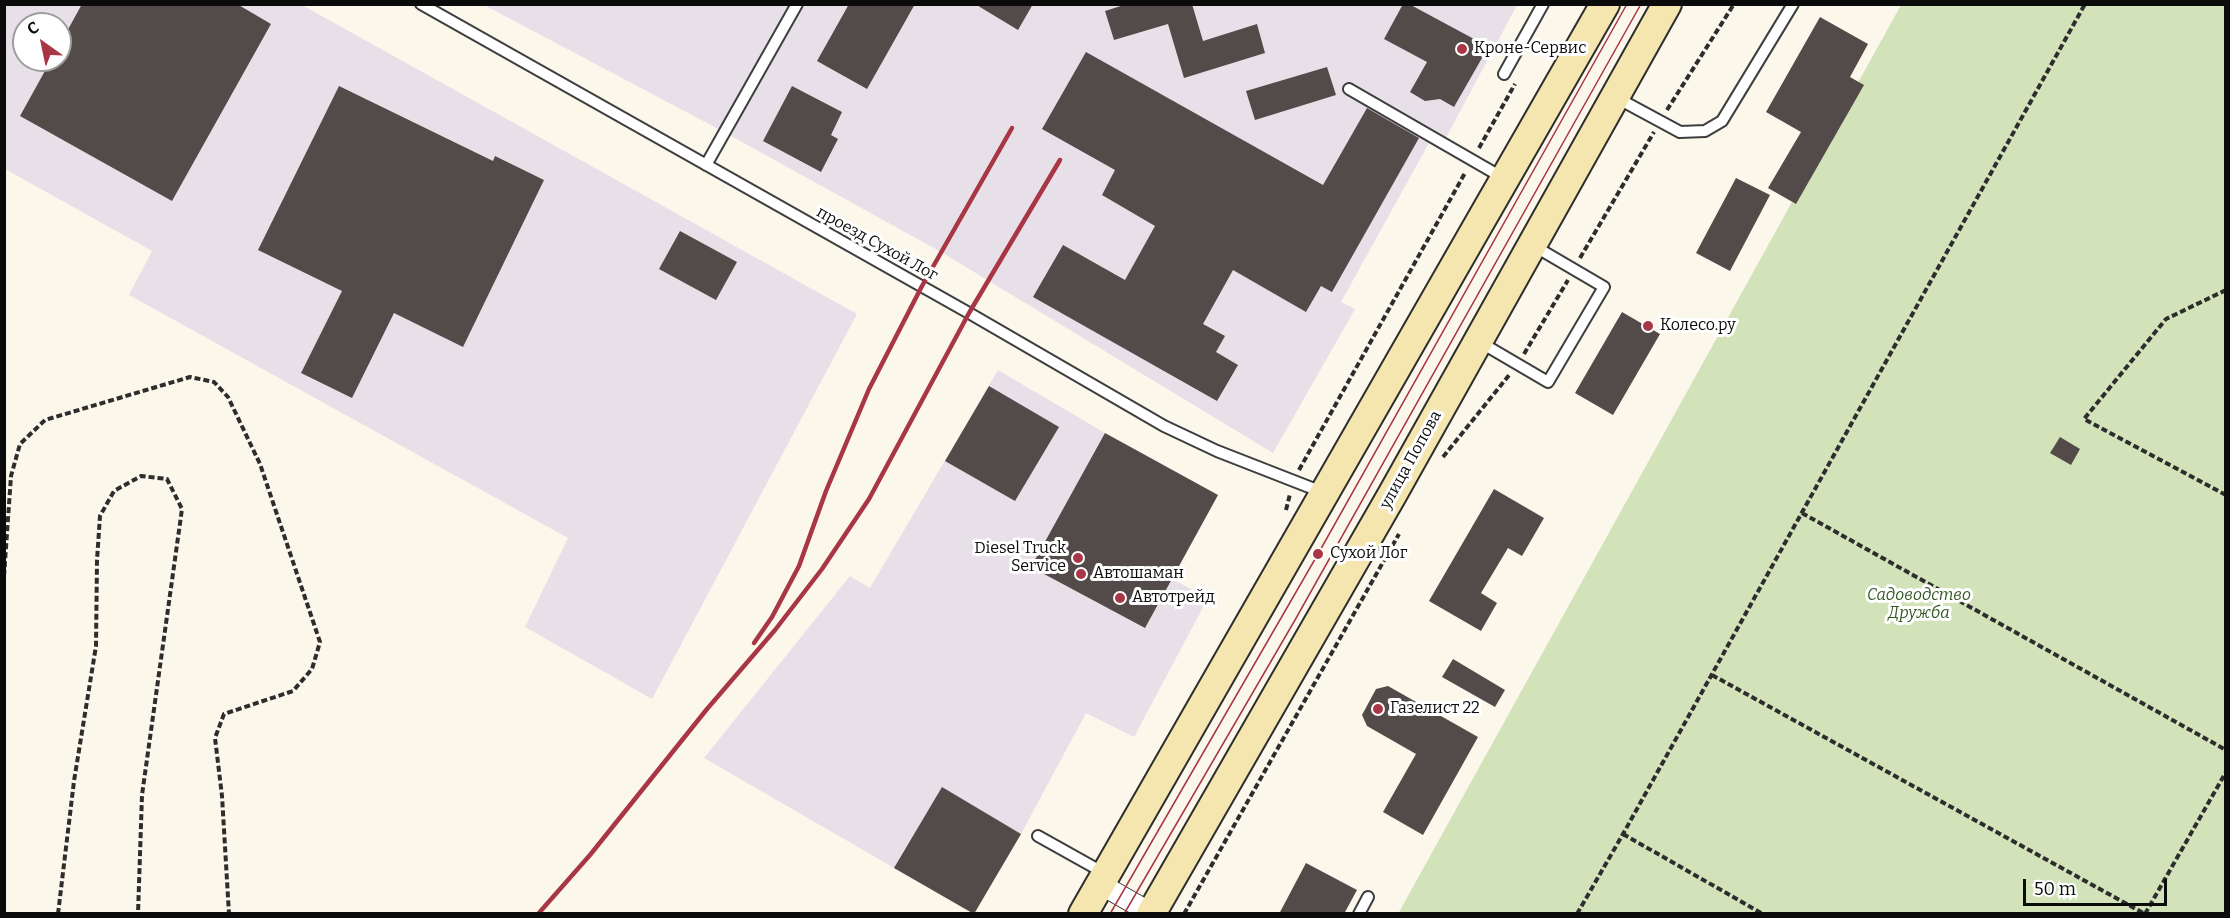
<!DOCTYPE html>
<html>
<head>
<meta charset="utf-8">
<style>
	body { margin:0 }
	#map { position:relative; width:2230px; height:918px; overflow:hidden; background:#fcf7eb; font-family:Bitter,serif }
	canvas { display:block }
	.frame { position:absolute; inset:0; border:6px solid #0b0b0b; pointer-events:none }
	.north { position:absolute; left:12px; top:12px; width:60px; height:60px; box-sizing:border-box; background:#fff; border:2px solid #9d9d9d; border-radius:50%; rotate:327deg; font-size:16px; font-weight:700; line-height:24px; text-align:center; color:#0b0b0b }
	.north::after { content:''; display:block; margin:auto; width:21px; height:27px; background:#a83645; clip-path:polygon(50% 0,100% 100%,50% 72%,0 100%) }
	.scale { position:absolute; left:2023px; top:879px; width:144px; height:27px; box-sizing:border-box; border:3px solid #0b0b0b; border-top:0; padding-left:8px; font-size:18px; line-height:21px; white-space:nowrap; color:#0b0b0b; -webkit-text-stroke:4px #fff; paint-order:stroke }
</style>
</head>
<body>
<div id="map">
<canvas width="2230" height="918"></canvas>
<div class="frame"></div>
<div class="north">С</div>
<div class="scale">50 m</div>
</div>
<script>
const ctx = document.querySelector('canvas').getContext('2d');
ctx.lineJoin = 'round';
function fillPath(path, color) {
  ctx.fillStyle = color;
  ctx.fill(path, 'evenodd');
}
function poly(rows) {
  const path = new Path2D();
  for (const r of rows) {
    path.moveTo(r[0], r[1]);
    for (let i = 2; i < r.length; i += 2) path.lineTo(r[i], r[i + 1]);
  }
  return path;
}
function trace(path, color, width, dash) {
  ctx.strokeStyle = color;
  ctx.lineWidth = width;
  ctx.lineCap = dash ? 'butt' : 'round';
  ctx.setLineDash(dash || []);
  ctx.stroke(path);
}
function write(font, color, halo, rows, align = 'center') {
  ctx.font = font + ' Bitter,serif';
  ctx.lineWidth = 6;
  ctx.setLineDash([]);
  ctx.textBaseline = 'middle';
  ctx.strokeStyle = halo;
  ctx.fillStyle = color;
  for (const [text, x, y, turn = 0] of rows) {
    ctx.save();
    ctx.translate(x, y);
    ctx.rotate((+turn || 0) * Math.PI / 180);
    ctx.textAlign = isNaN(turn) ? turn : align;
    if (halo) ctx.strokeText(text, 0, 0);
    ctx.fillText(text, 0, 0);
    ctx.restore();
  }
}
fillPath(poly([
	[5,5,302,5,857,314,652,699,525,627,568,538,129,295,152,251,5,169],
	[24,24,60,24,60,60,24,60],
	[484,5,1517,5,1440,149,1429,143,1341,302,1355,309,1273,453,941,252,724,132],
	[998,370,1105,433,1218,495,1172,579,1208,598,1134,737,1086,713,1021,834,974,913,972,913,704,758,850,576,870,588]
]), '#e7e0e9');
fillPath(poly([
	[1901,5,2225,5,2225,913,1398,914]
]), '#d2e2b9');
fillPath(poly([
	[82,4,237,4,271,24,172,201,20,116,51,60,60,60,60,44],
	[849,4,915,4,867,89,817,61],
	[975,4,1033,4,1018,30],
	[1127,4,1192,4,1203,41,1257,24,1265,53,1184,78,1168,24,1114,40,1105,11],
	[1403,4,1409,4,1474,39,1482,58,1454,107,1440,99,1425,101,1410,92,1427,62,1384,39],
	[1820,17,1868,44,1850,77,1864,85,1796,204,1768,188,1801,132,1766,112],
	[1086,52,1323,185,1367,108,1419,138,1332,292,1321,286,1306,312,1233,270,1203,324,1225,336,1216,352,1238,365,1217,401,1033,297,1063,245,1125,280,1155,226,1102,195,1115,170,1042,129],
	[1327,67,1336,95,1255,120,1246,91],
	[339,86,493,161,495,156,544,180,463,347,394,313,352,398,301,373,342,291,258,250],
	[792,86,842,112,831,135,838,139,821,172,763,141],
	[1736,178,1770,195,1730,271,1696,253],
	[680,231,737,262,716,300,659,269],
	[1622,312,1660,334,1613,415,1575,393],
	[989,386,1059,427,1015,501,945,461],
	[1105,433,1218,495,1145,628,1031,567],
	[2060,437,2080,449,2071,465,2050,453],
	[1494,489,1544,518,1522,556,1508,548,1481,593,1497,603,1481,631,1429,601],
	[1453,659,1505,690,1495,707,1442,677],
	[1388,686,1478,737,1423,835,1383,812,1416,754,1367,726,1362,715,1376,689],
	[942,787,1021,834,974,914,894,868],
	[1306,863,1357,890,1344,914,1279,914]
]), '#524b49');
const lane = poly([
	[421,4,969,313,1164,426,1217,451,1322,492],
	[1504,74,1543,4],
	[1349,89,1505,179],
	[1617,98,1680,132,1705,131,1722,121,1793,4],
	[706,165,797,4],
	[1478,341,1548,382,1604,287,1534,246],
	[1038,836,1106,874],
	[1359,914,1368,897]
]);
const street = poly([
	[1100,884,1151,913]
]);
const secondary = poly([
	[1083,914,1605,4],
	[1151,914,1392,495,1667,4]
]);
trace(lane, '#3e3e3e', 14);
trace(street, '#3e3e3e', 22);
trace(secondary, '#2d2d2d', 32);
trace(poly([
	[1667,110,1734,4],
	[1479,148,1515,84],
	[1580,258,1654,132],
	[2226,290,2166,319,2084,419,2226,495],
	[1524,354,1568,280],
	[1443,457,1510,374],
	[1299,470,1465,173],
	[1286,510,1290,494],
	[1802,513,2226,750],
	[4,576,11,476,20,444,45,420,190,377,214,382,228,397,260,464,320,642,312,669,293,691,224,714,215,738,222,796,229,914],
	[1712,675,2145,914],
	[1623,834,1763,914],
	[58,914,74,781,96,646,97,560,100,516,114,491,141,476,167,479,182,509,142,795,138,914],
	[1184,914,1399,534],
	[1577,914,1623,834,2085,4],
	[2145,914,2226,772]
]), '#2d2d2d', 4, [6, 3]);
trace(lane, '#fff', 10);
trace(street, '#fff', 20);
trace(secondary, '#f4e6ae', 28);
trace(poly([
	[1110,914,1318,554,1627,4],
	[1124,914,1295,620,1641,4]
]), '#a83645', 1.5);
trace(poly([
	[754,643,772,617,799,566,826,491,869,389,922,286,1012,128],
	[538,914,590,855,707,709,775,630,822,569,869,499,969,313,1060,160]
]), '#a83645', 4.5);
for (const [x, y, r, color] of [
	[1462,49,6,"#a83645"],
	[1648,326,6,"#a83645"],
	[1318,554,6,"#a83645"],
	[1078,558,6,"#a83645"],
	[1081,574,6,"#a83645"],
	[1120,598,6,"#a83645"],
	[1378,709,6,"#a83645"]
]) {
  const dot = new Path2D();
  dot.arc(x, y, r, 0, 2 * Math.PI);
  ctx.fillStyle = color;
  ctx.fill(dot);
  trace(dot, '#fff', 2);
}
write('16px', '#0b0b0b', '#fff', [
	["Кроне-Сервис",1474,49],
	["Колесо.ру",1660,326],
	["Diesel Truck",1066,549,"right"],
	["Service",1066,567,"right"],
	["Сухой Лог",1330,554],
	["Автошаман",1093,574],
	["Автотрейд",1132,598],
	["Газелист 22",1390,709]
], 'left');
write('16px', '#0b0b0b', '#fff', [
	["проезд Сухой Лог",877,244,29],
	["улица Попова",1411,460,-61]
]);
write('italic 16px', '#345924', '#fff', [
	["Садоводство",1919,596],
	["Дружба",1919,614]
]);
</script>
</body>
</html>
